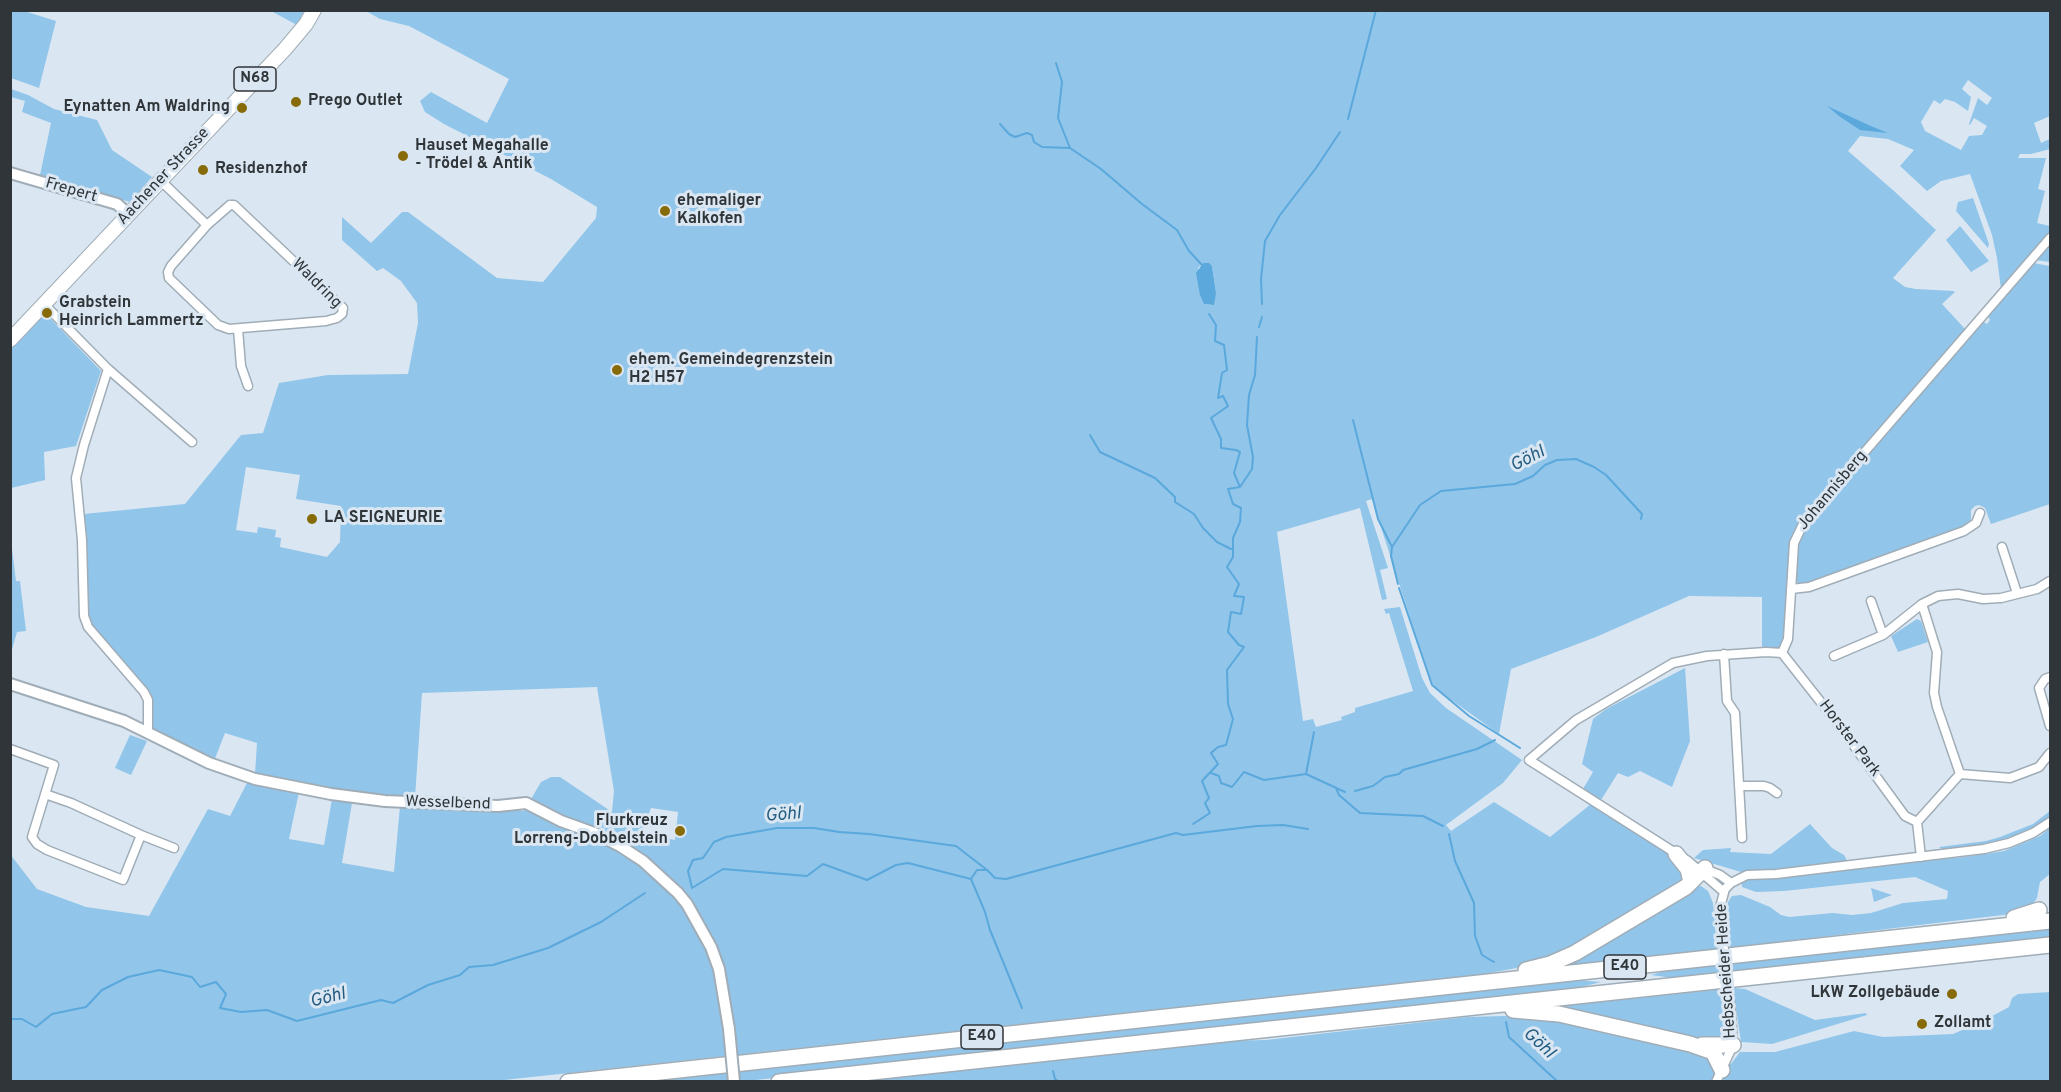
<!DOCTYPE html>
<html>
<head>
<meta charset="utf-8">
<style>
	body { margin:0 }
	#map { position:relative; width:2061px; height:1092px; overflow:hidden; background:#dae7f2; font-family:Overpass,sans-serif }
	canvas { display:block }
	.frame { position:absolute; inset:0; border:12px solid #303539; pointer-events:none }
</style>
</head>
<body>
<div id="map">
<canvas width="2061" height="1092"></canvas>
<div class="frame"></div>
</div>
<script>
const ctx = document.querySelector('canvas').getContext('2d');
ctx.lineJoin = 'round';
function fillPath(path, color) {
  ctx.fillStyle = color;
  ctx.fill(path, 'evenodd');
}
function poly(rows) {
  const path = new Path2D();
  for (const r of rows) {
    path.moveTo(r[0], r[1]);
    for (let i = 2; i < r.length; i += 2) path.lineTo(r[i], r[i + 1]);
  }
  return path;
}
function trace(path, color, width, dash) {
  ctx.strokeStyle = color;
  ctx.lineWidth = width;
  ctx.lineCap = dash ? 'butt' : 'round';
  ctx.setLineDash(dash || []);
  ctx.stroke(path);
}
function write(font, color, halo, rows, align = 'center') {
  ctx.font = font + ' Overpass,sans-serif';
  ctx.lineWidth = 6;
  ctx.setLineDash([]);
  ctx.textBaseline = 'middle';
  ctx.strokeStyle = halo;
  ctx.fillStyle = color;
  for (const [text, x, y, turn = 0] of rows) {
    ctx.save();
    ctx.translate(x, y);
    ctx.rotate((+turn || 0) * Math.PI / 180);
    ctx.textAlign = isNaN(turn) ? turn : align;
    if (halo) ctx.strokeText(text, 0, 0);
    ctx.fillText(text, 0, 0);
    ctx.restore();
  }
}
fillPath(poly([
	[11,10,24,11,56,21,39,88,11,78],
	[271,11,304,11,297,25],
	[366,11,2050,11,2050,116,2034,123,2041,143,2050,139,2050,149,2031,154,2020,154,2018,158,2046,158,2038,189,2045,191,2037,223,2050,226,2050,262,2028,259,2001,289,1997,258,1992,235,1970,174,1941,181,1927,191,1900,166,1914,150,1888,139,1860,136,1848,151,1894,191,1936,230,1893,278,1905,287,1916,289,1953,291,1955,292,1942,304,1966,330,1800,521,1786,639,1782,650,1765,649,1762,646,1762,597,1689,596,1596,637,1511,669,1499,734,1436,689,1430,680,1372,499,1366,501,1388,568,1380,570,1387,599,1382,600,1360,508,1277,532,1303,721,1313,719,1316,727,1342,720,1341,717,1355,712,1355,708,1413,691,1389,613,1386,614,1384,609,1400,607,1422,678,1430,693,1446,708,1522,760,1503,783,1446,825,1451,831,1494,802,1550,837,1591,804,1666,851,1679,864,1682,880,1584,943,1533,965,1484,974,495,1081,11,1081,10,854,37,889,86,907,149,916,208,809,230,816,248,781,299,792,289,839,324,845,332,799,352,803,342,863,394,872,400,806,524,811,541,782,551,777,560,777,612,812,614,791,597,687,422,693,415,798,354,792,300,785,255,774,257,743,225,733,214,761,145,728,145,699,89,625,84,514,185,504,241,435,263,433,279,383,328,375,408,374,418,323,417,303,401,281,383,268,377,271,342,240,342,217,371,243,402,212,408,212,497,278,543,282,596,218,597,207,551,179,444,124,425,112,420,101,431,92,487,123,509,79,409,26,380,19],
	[1968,80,1992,98,1987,105,1978,98,1969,124,1970,125,1974,118,1987,126,1982,135,1969,136,1961,150,1925,131,1921,122,1934,100,1940,104,1945,99,1955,102,1968,111,1971,97,1962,89],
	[1203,263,1212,266,1216,293,1211,305,1205,304,1198,268],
	[246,467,300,475,296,499,341,506,340,542,327,557,280,547,281,538,275,537,276,530,258,527,257,533,236,530],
	[651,808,678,812,675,840,655,836,643,830],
	[11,89,28,95,54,109,97,120,112,150,152,177,130,202,40,175,51,123,22,112,25,101,11,97],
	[1973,198,1989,244,1988,248,1956,211,1958,202],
	[1960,226,1989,261,1971,272,1946,240],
	[2033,263,2050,266,2050,504,1991,524,1985,508,1979,505,1975,506,1971,510,1971,519,1968,526,1804,585,1798,583,1794,577,1796,546,1806,523,1982,321,1987,324,1990,320,1987,314],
	[45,313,101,371,76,446,44,452,45,480,11,488,10,349],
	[10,533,16,581,20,581,26,631,17,632,11,653],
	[1917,619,1921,621,1928,642,1898,652,1891,636],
	[1685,668,1690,741,1672,787,1640,771,1628,777,1618,773,1601,800,1583,789,1593,772,1582,764,1593,719,1606,709],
	[130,735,147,741,131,775,115,768],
	[2050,811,2050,816,2044,821,2025,832,2002,841,1943,850,1939,847,1986,841,2000,837,2033,824],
	[1810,824,1832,848,1844,855,1851,868,1965,857,2004,851,2040,836,2050,828,2050,874,2040,882,2037,898,2032,905,2019,913,1730,948,1726,928,1728,902,1732,896,1741,895,1770,907,1781,915,1789,917,1833,913,1852,915,1871,913,1903,903,1947,899,1948,891,1915,877,1784,891,1756,892,1742,887,1741,872,1694,858,1703,850,1731,848,1730,852,1771,854],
	[1701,886,1708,891,1713,903,1717,949,1563,966,1694,887],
	[1871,888,1892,895,1874,902],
	[2050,926,2050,941,1681,979,1651,975,1686,965],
	[1562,979,1601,982,1554,994,746,1081,606,1082],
	[1734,988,1745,989,1815,1020,1866,1013,1867,1015,1772,1044,1741,1042,1733,989,1722,990,1724,1039,1710,1042,1552,1007],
	[2050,992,2050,1081,852,1082,1223,1041,1266,1040,1467,1017,1505,1016,1546,1020,1703,1050,1715,1063,1731,1064,1740,1052,1775,1052,1854,1031,1883,1037,1953,1034,1981,1022,2009,1007,2012,998,2018,994]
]), '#91c5ea');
fillPath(poly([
	[1827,106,1873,127,1888,133,1860,130,1839,116],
	[1203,263,1209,263,1212,266,1216,293,1214,305,1204,304,1200,295,1196,273]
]), '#5aa8dc');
trace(poly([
	[1056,63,1062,82,1058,118,1070,148,1101,169,1142,204,1177,230,1189,251,1203,266],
	[1348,119,1376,10],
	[1000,124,1009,134,1015,137,1027,133,1032,135,1034,142,1042,147,1070,148],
	[1262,304,1261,279,1265,241,1280,215,1316,168,1340,132],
	[1259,327,1262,317],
	[1353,420,1378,519,1392,547],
	[1090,435,1100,452,1155,478,1175,497,1175,502,1194,514,1203,528,1217,542,1231,549],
	[1240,487,1252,469,1253,457,1247,425,1249,395,1255,375,1257,337],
	[1398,584,1391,556,1392,547,1420,505,1441,491,1515,484,1533,476,1545,465,1557,460,1576,459,1594,467,1606,475,1642,514,1641,519],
	[1399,588,1432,685,1469,716,1520,748],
	[1211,773,1219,776,1221,783,1232,787,1244,772,1264,780,1306,774,1314,732],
	[1306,774,1345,792],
	[1336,788,1339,795,1360,813,1423,816,1443,826],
	[1355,791,1373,786,1385,777,1399,774,1403,770,1477,749,1495,740],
	[1193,824,1210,813,1205,803,1209,798,1202,781,1218,764,1211,753,1218,747,1226,745,1233,719,1228,704,1227,670,1244,647,1239,645,1228,632,1231,612,1241,614,1244,597,1234,596,1239,584,1227,567,1233,557,1233,538,1240,522,1241,508,1233,504,1228,489,1240,487,1234,473,1240,452,1236,450,1221,448,1221,439,1211,418,1228,406,1223,396,1218,398,1222,373,1227,370,1224,345,1215,341,1216,325,1209,314],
	[1449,834,1455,861,1474,903,1475,936,1482,955,1494,962],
	[971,879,908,863,896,865,867,880,823,864,807,876,723,869,692,888,688,871,693,860,703,858,714,842,726,837,777,828,814,828,839,832,869,834,956,846,987,870],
	[971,879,977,870,987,870,995,878,1006,879,1176,833,1183,835,1257,826,1283,825,1308,829],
	[971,879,985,912,990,930,1022,1008],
	[10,1019,22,1019,36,1027,52,1014,86,1007,102,990,128,977,159,970,192,977,200,987,216,982,226,994,220,1008,241,1012,267,1010,297,1021,381,1000,393,1003,428,985,460,975,469,967,493,965,548,948,601,922,645,893],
	[1506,1022,1509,1037,1558,1082],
	[1053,1071,1055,1079,1060,1082]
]), '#5aa8dc', 2);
const minor = poly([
	[160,180,207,225],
	[230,205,234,205,343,308,342,314,337,318,326,321,229,329,218,325,169,278,168,272,171,266,207,225,230,205],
	[45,305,108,369,192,442],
	[238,329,241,366,248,386],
	[108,369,84,445,76,478,82,540,84,616,88,627,144,692,148,700,148,733],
	[2002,547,2017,593],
	[1791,589,1809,587,1964,531,1976,523,1980,513],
	[1871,601,1883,635],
	[1782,653,1838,724,1905,816,1917,822,1921,857],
	[1724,654,1727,701,1735,713,1742,838],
	[1834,656,1883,635,1922,604],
	[2050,677,2045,679,2039,688,2050,726],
	[10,749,54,765,32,837,37,844,47,850,123,880,141,835,174,848],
	[1960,774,1937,707,1934,693,1937,652,1922,604,1938,596,1958,594,1983,599,2001,598,2037,589,2050,581],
	[1740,786,1764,786,1770,788,1777,793],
	[45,794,71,803,141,835],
	[1917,822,1960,774,2010,778,2039,767,2050,753],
	[1702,868,1720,875,1731,883],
	[1724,892,1688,861,1529,760,1576,720,1673,663,1707,656,1766,652,1782,653,1788,639,1794,543,1804,522,2050,238],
	[1721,923,1720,907,1725,889,1731,883,1747,875,1776,874,1984,849,2009,843,2033,833,2050,822],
	[1716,1082,1733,1045,1731,1013]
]);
const tertiary = poly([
	[10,173,117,204,128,214],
	[10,684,124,721,209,763,255,779,331,794,385,801,498,806,526,803,561,821,597,834,620,846,643,861,678,893,687,904,711,947,719,969,729,1029]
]);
const primary = poly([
	[10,340,285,49,306,24,314,10]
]);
const motorway = poly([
	[1676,854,1688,869,1691,882],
	[2014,918,2039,910],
	[1526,970,1550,964,1575,953,1686,887,1705,868],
	[1513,1010,1559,1014,1690,1044,1713,1052,1722,1070],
	[1702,1045,1733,1045],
	[568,1082,2050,921],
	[779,1082,2050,945]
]);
trace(minor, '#a0adb7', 11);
trace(tertiary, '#a0adb7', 14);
trace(primary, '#a0adb7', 16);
trace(motorway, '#a0adb7', 18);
trace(minor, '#fff', 8);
trace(tertiary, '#fff', 10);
trace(primary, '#fff', 14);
trace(motorway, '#fff', 15);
const minorBridge = poly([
	[1721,923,1731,1013]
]);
const tertiaryBridge = poly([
	[729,1029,734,1082]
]);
trace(minorBridge, '#a0adb7', 11, []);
trace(tertiaryBridge, '#a0adb7', 14, []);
trace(minorBridge, '#fff', 8);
trace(tertiaryBridge, '#fff', 10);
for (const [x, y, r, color] of [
	[296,102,6,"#876b09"],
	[242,108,6,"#876b09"],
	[403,156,6,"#876b09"],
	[203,170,6,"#876b09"],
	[665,211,6,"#876b09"],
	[47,313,6,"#876b09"],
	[617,370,6,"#876b09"],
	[312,519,6,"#876b09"],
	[680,831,6,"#876b09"],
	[1952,994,6,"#876b09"],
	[1922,1024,6,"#876b09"]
]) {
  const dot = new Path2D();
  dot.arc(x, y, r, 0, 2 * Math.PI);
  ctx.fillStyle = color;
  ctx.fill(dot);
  trace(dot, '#dae7f2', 2);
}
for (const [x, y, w] of [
	[255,79,42],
	[1625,967,42],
	[982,1037,42]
]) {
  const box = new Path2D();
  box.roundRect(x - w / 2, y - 12, w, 24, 4.5);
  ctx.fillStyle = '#dae7f2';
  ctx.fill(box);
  trace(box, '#303539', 1.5);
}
write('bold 15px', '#303539', null, [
	["N68",255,79],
	["E40",1625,967],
	["E40",982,1037]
]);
write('bold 16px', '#303539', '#dae7f2', [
	["Prego Outlet",308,102],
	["Eynatten Am Waldring",230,108,"right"],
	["Hauset Megahalle",415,147],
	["- Trödel & Antik",415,165],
	["Residenzhof",215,170],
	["ehemaliger",677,202],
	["Kalkofen",677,220],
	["Grabstein",59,304],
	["Heinrich Lammertz",59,322],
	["ehem. Gemeindegrenzstein",629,361],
	["H2 H57",629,379],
	["LA SEIGNEURIE",324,519],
	["Flurkreuz",668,822,"right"],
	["Lorreng-Dobbelstein",668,840,"right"],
	["LKW Zollgebäude",1940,994,"right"],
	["Zollamt",1934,1024]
], 'left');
write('16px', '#303539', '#dae7f2', [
	["Aachener Strasse",164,177,-47],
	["Frepert",71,191,16],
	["Waldring",316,284,45],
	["Johannisberg",1833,491,-50],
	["Horster Park",1849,739,53],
	["Wesselbend",448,804,2],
	["Hebscheider Heide",1727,971,-94]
]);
write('italic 18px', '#235c80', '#dae7f2', [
	["Göhl",1528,460,-27],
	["Göhl",783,816,-4],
	["Göhl",328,999,-14],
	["Göhl",1538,1044,43]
]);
</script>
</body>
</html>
